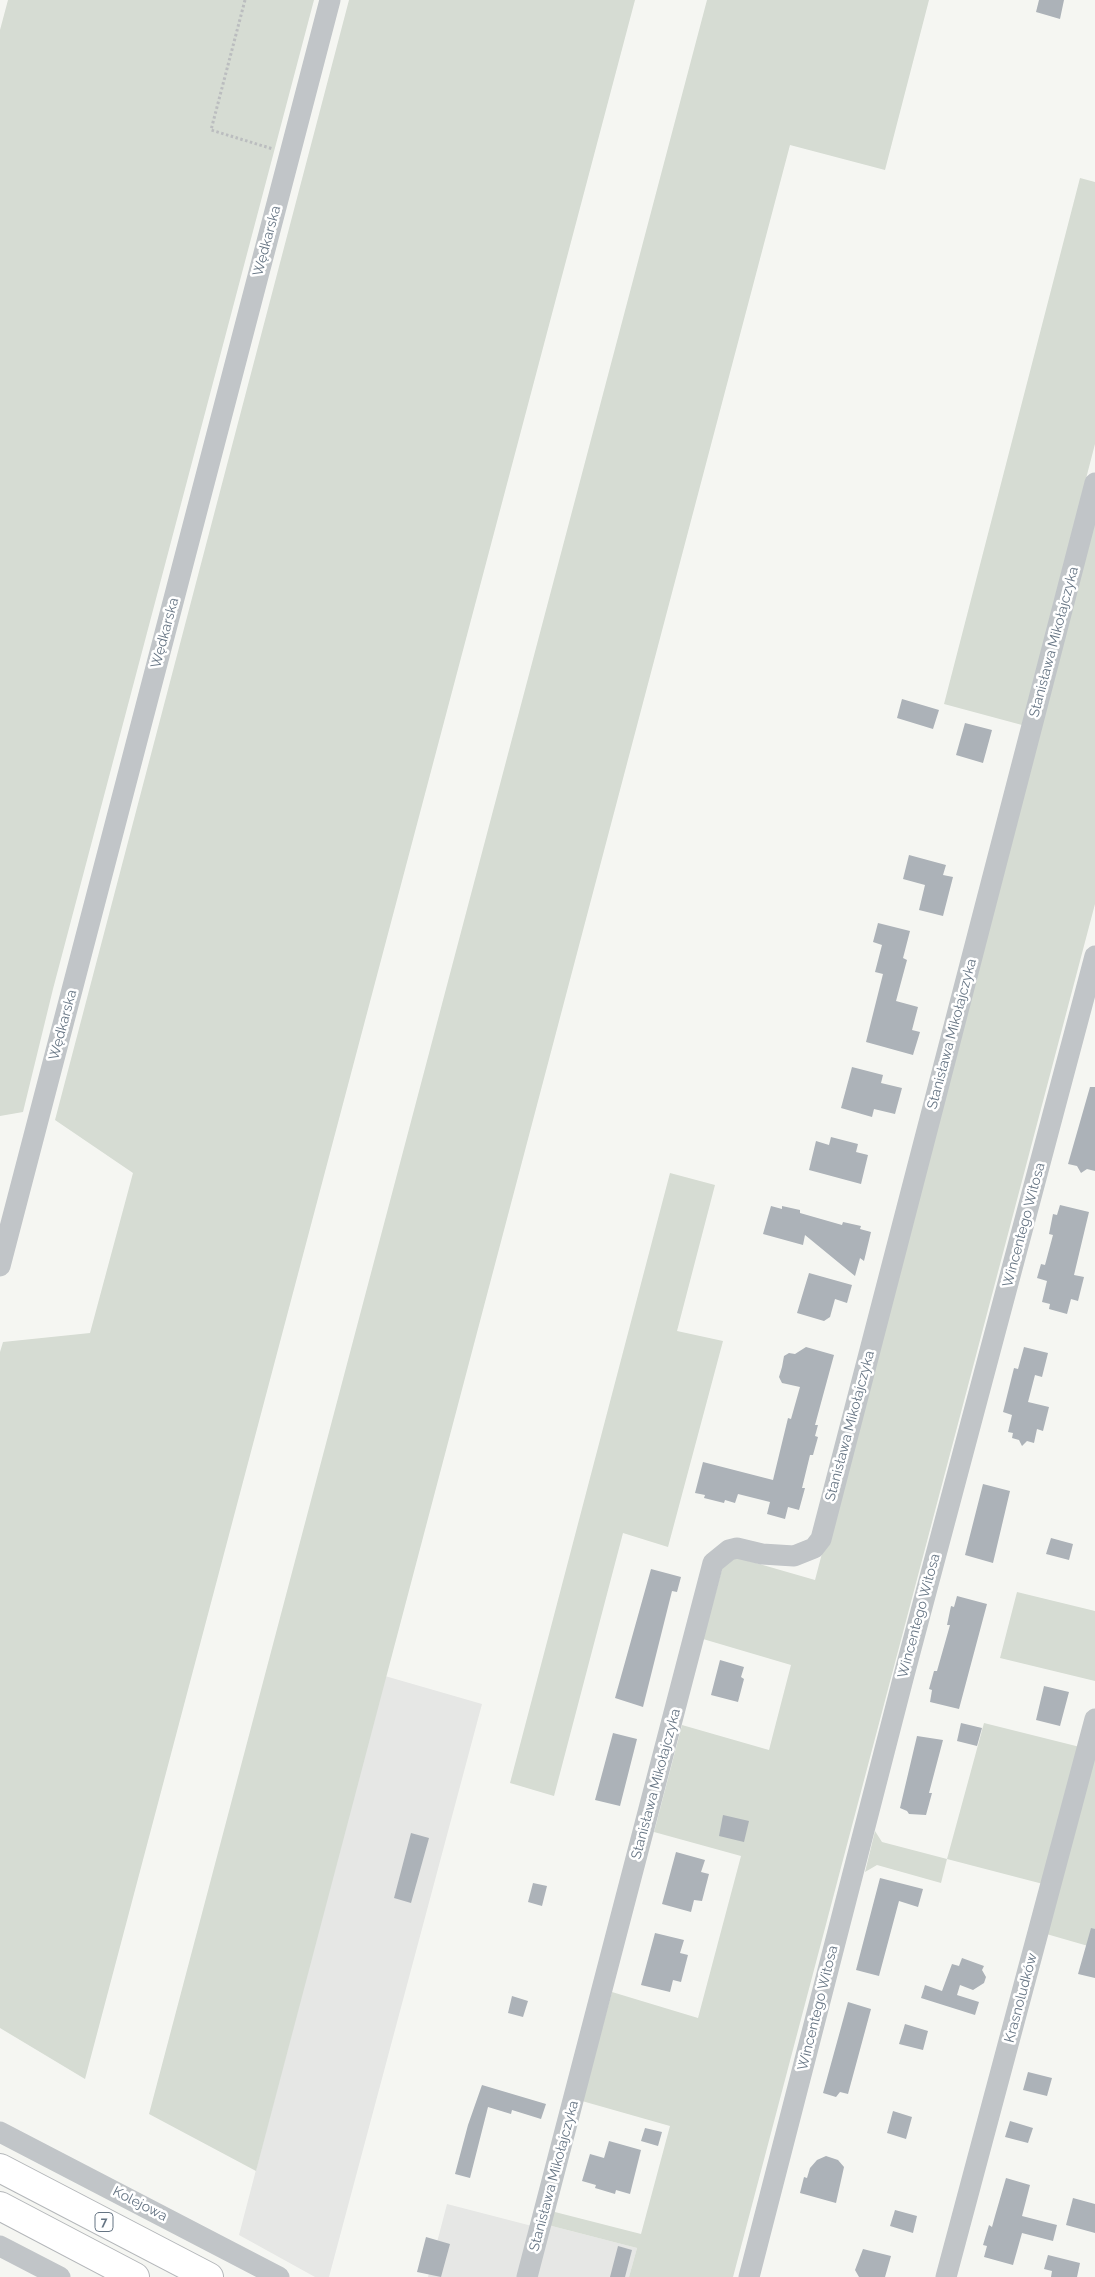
<!DOCTYPE html>
<html>
<head>
<meta charset="utf-8">
<style>
	body { margin:0 }
	canvas { display:block; background:#f5f6f2 }
</style>
</head>
<body>
<canvas width="1095" height="2277"></canvas>
<script>
const ctx = document.querySelector('canvas').getContext('2d');
ctx.lineJoin = 'round';
function fillPath(path, color) {
  ctx.fillStyle = color;
  ctx.fill(path, 'evenodd');
}
function poly(rows) {
  const path = new Path2D();
  for (const r of rows) {
    path.moveTo(r[0], r[1]);
    for (let i = 2; i < r.length; i += 2) path.lineTo(r[i], r[i + 1]);
  }
  return path;
}
function trace(path, color, width, dash) {
  ctx.strokeStyle = color;
  ctx.lineWidth = width;
  ctx.lineCap = dash ? 'butt' : 'round';
  ctx.setLineDash(dash || []);
  ctx.stroke(path);
}
function write(font, color, halo, rows, align = 'center') {
  ctx.font = font + ' Raleway,sans-serif';
  ctx.lineWidth = 5;
  ctx.setLineDash([]);
  ctx.textBaseline = 'middle';
  ctx.strokeStyle = halo;
  ctx.fillStyle = color;
  for (const [text, x, y, turn = 0] of rows) {
    ctx.save();
    ctx.translate(x, y);
    ctx.rotate((+turn || 0) * Math.PI / 180);
    ctx.textAlign = isNaN(turn) ? turn : align;
    if (halo) ctx.strokeText(text, 0, 0);
    ctx.fillText(text, 0, 0);
    ctx.restore();
  }
}
fillPath(poly([
	[385,1676,482,1704,329,2277,315,2277,239,2235],
	[447,2204,532,2226,518,2277,428,2277],
	[548,2225,637,2248,629,2277,534,2277]
]), '#e6e7e5');
fillPath(poly([
	[8,0,314,0,53,989,23,1112,0,1116,0,30],
	[349,0,635,0,85,2079,0,2028,0,1352,3,1342,90,1333,133,1173,55,1120],
	[707,0,929,0,885,170,790,145,256,2171,149,2114],
	[1080,178,1095,182,1095,444,1022,725,944,704],
	[1095,511,1095,904,733,2277,629,2277,637,2248,548,2225,551,2211,641,2234,670,2126,582,2101,612,1992,698,2018,741,1856,654,1832,682,1725,769,1750,791,1665,703,1639,724,1562,735,1557,815,1580],
	[670,1173,715,1185,677,1331,723,1341,668,1547,623,1533,554,1796,510,1783],
	[1017,1592,1095,1611,1095,1681,1000,1658],
	[984,1723,1080,1747,1043,1884,947,1859,941,1883,877,1865,865,1872,875,1831,882,1842,947,1859],
	[1095,1737,1095,1948,1043,1933]
]), '#d6dcd3');
fillPath(poly([
	[1039,0,1064,0,1060,19,1036,12],
	[902,699,939,710,933,729,897,718],
	[965,723,992,730,983,763,956,755],
	[909,855,946,865,943,875,953,877,943,916,919,910,925,885,903,879],
	[878,923,910,931,903,958,907,960,896,1001,918,1007,912,1030,920,1032,913,1055,866,1042,883,974,875,972,882,945,873,942],
	[852,1067,883,1075,881,1083,902,1088,895,1114,874,1109,872,1117,841,1108],
	[1090,1087,1095,1087,1095,1171,1087,1169,1081,1173,1077,1166,1068,1164],
	[831,1137,858,1144,856,1152,868,1155,861,1184,809,1170,816,1141,829,1145],
	[1060,1205,1089,1212,1074,1275,1084,1277,1078,1301,1071,1299,1067,1314,1049,1309,1050,1304,1042,1302,1047,1281,1037,1278,1041,1264,1045,1265,1053,1235,1049,1234,1053,1214,1057,1215],
	[771,1206,782,1209,782,1206,800,1210,800,1213,842,1225,843,1222,861,1226,860,1229,871,1232,864,1261,860,1258,855,1276,805,1235,803,1245,763,1234],
	[809,1273,852,1285,847,1303,835,1299,830,1317,824,1321,797,1313],
	[806,1347,834,1355,815,1425,818,1425,815,1436,818,1437,813,1455,810,1455,802,1488,805,1488,799,1510,788,1507,785,1519,767,1514,770,1502,738,1494,735,1503,725,1500,724,1503,704,1498,705,1495,695,1493,703,1462,773,1480,788,1418,791,1419,800,1387,782,1383,779,1377,782,1367,784,1356,789,1353,795,1354],
	[1024,1347,1048,1353,1042,1377,1035,1375,1028,1402,1049,1407,1043,1431,1037,1429,1034,1443,1027,1441,1022,1446,1019,1440,1012,1438,1013,1433,1008,1432,1012,1415,1003,1412,1014,1368,1018,1369],
	[983,1484,1010,1491,993,1563,965,1555],
	[1051,1538,1073,1544,1069,1560,1046,1554],
	[651,1569,681,1577,677,1592,672,1591,643,1707,615,1698],
	[957,1596,987,1604,959,1709,930,1702,932,1690,929,1689,934,1671,937,1671,950,1625,947,1625,951,1606,954,1607],
	[720,1660,744,1667,741,1677,744,1679,738,1702,711,1695],
	[1044,1686,1069,1692,1060,1726,1036,1720],
	[961,1723,982,1728,977,1746,957,1741],
	[613,1733,637,1739,620,1806,595,1800],
	[917,1736,943,1740,929,1793,932,1793,926,1815,909,1814,907,1811,900,1808],
	[723,1815,749,1821,744,1842,719,1836],
	[411,1833,429,1838,411,1903,394,1898],
	[676,1852,705,1860,701,1872,709,1874,702,1901,694,1900,691,1912,662,1904],
	[880,1878,923,1889,918,1907,899,1901,879,1976,856,1970],
	[533,1883,547,1886,542,1906,528,1902],
	[1091,1928,1095,1929,1095,1978,1078,1974],
	[655,1933,684,1940,680,1953,688,1955,681,1982,673,1980,670,1992,641,1985],
	[962,1958,984,1966,982,1970,986,1977,984,1983,973,1990,960,1985,957,1995,979,2002,975,2015,921,1998,925,1985,942,1991,952,1964,959,1966],
	[512,1996,528,2001,523,2017,508,2013],
	[848,2002,871,2009,848,2094,840,2092,836,2097,823,2093],
	[905,2024,928,2031,923,2050,899,2044],
	[1028,2072,1052,2078,1047,2096,1023,2090],
	[482,2085,546,2104,541,2119,512,2110,511,2114,488,2107,470,2178,455,2174,468,2125],
	[893,2111,912,2117,906,2139,887,2133],
	[1010,2121,1033,2128,1028,2143,1005,2137],
	[645,2128,662,2132,658,2146,641,2141],
	[609,2141,641,2150,630,2194,616,2190,615,2194,595,2188,596,2185,582,2181,590,2154,604,2158],
	[826,2156,838,2160,844,2167,836,2203,800,2193,804,2177,807,2178,810,2168,817,2160],
	[1006,2178,1030,2185,1022,2216,1057,2225,1053,2241,1022,2233,1013,2265,984,2257,987,2246,983,2245,989,2225,992,2227,995,2216],
	[1073,2198,1095,2204,1095,2233,1066,2225],
	[895,2210,917,2216,913,2233,890,2226],
	[426,2237,450,2244,441,2277,417,2272],
	[618,2246,632,2250,625,2277,610,2277],
	[863,2249,891,2256,885,2277,859,2277,855,2270],
	[1048,2255,1080,2263,1077,2277,1051,2277,1052,2271,1044,2269]
]), '#acb2b8');
const trunk = poly([
	[0,2168,209,2277],
	[0,2206,135,2277]
]);
trace(trunk, '#b4b7ba', 30);
trace(poly([
	[245,0,211,130,273,149]
]), '#bbbdbf', 3, [2.5, 2.5]);
trace(poly([
	[0,1266,330,0],
	[0,2132,279,2277],
	[0,2246,60,2277],
	[527,2277,713,1563,729,1550,737,1548,762,1554,794,1556,814,1548,821,1539,1095,483],
	[749,2277,904,1675,1095,956],
	[946,2277,1095,1719]
]), '#c1c5c8', 21);
trace(trunk, '#fff', 28);
for (const [x, y, w] of [
	[104,2222,18]
]) {
  const box = new Path2D();
  box.roundRect(x - w / 2, y - 9.5, w, 19, 4);
  ctx.fillStyle = '#fff';
  ctx.fill(box);
  trace(box, '#657483', 1);
}
write('bold 12px', '#657483', null, [
	["7",104,2222]
]);
write('14px', '#657483', '#fff', [
	["Wędkarska",267,241,-75],
	["Wędkarska",165,633,-75],
	["Stanisława Mikołajczyka",1054,642,-75],
	["Wędkarska",63,1025,-75],
	["Stanisława Mikołajczyka",952,1034,-75],
	["Wincentego Witosa",1024,1225,-75],
	["Stanisława Mikołajczyka",850,1426,-75],
	["Wincentego Witosa",919,1616,-75],
	["Stanisława Mikołajczyka",656,1784,-75],
	["Krasnoludków",1021,1998,-75],
	["Wincentego Witosa",818,2008,-76],
	["Stanisława Mikołajczyka",554,2176,-75],
	["Kolejowa",140,2204,27]
]);
</script>
</body>
</html>
